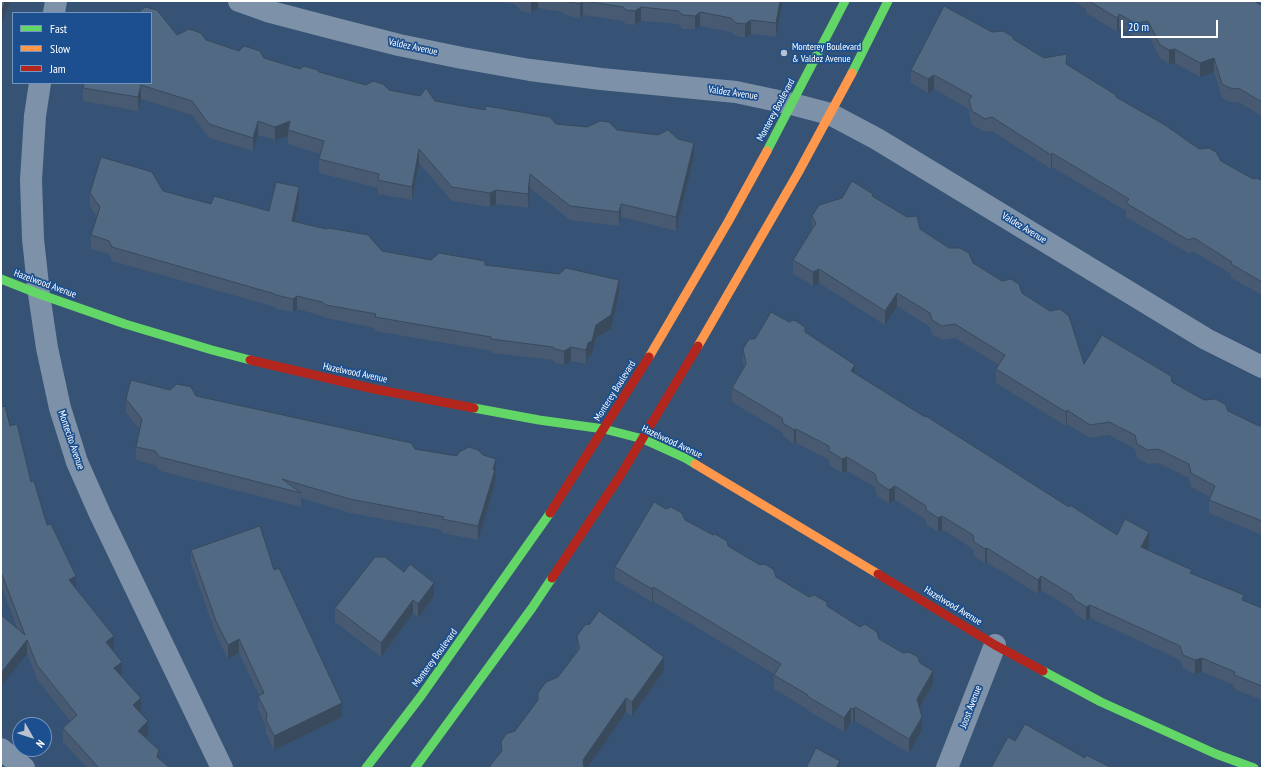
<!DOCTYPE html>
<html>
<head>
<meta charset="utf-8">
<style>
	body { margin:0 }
	#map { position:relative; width:1263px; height:769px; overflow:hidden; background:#365274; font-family:"PT Sans Narrow",sans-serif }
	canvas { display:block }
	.frame { position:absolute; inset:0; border:2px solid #fff; pointer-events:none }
	.legend { position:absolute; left:12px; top:12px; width:140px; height:72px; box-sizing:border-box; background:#1b4f8f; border:1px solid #7695bc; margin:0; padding:5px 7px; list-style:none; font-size:12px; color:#fff }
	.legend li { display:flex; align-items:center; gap:8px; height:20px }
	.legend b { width:20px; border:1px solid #7695bc }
	.north { position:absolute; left:12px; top:717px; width:40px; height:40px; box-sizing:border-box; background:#1b4f8f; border:1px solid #7695bc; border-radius:50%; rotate:129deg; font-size:11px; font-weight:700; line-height:16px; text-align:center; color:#fff }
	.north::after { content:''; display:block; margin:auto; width:14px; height:18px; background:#b9c2ce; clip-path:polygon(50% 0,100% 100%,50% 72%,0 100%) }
	.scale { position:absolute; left:1121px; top:20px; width:97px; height:18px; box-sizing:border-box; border:2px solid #fff; border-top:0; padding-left:5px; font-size:12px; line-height:14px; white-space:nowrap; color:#fff; -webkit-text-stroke:3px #1b4f8f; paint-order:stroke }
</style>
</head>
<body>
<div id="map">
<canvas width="1263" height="769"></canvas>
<div class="frame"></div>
<ul class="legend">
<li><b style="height:5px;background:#63d668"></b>Fast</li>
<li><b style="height:5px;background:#ff974d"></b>Slow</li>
<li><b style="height:5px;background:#b3261e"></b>Jam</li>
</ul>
<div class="north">N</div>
<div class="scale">20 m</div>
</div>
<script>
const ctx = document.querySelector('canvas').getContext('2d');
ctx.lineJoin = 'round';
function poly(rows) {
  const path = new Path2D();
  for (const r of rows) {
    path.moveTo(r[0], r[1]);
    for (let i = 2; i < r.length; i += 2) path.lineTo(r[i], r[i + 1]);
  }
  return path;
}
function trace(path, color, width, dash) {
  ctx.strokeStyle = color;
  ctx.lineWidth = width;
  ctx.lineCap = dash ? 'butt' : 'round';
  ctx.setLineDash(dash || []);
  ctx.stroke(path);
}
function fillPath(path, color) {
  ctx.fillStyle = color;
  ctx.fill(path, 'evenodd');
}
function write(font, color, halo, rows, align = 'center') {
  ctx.font = font + ' "PT Sans Narrow",sans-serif';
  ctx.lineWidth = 3.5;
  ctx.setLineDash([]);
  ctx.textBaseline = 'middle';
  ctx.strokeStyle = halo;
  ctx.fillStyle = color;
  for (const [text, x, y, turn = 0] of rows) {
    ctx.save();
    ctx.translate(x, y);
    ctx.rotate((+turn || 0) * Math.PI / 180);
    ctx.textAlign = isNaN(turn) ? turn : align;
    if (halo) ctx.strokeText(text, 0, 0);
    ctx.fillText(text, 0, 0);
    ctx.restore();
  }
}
trace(poly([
	[239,1,267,11,332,28,399,45,462,58,530,70,601,79,736,92,792,104,830,114,877,139,1206,339,1262,367],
	[54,13,56,1],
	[40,83,35,116,31,180,33,239,39,294,47,348,60,408,77,462,100,514,222,768],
	[1,749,24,768],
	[947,768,995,645]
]), '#7d92a8', 22);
trace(poly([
	[852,73,888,1],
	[767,151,845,1],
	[1,279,39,294,125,324,212,350,250,360],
	[474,408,539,420,604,429,643,439,685,458,695,464],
	[1043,671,1101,702,1216,754,1254,768],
	[366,768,421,696,550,513],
	[415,768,532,608,552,578]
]), '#63d668', 9);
trace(poly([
	[698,346,798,173,852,73],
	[649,357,728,222,767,151],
	[695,464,878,574]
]), '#ff974d', 9);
trace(poly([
	[250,360,374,389,474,408],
	[550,513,649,357],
	[878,574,995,645,1043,671],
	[552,578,620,476,698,346]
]), '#b3261e', 9);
fillPath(poly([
	[496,1,783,1,776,37,751,34,745,38,736,36,731,32,700,26,695,29,683,29,678,24,641,21,635,25,626,24,623,21,583,15,580,18,565,15,563,12,538,8,531,13,521,11,515,4],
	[1073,1,1254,1,1262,6,1262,116,1240,103,1230,102,1222,98,1214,72,1200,77,1175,63,1169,64,1160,58,1148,35,1135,37,1119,28,1117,32,1086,13,1086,9],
	[992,32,1013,39,1044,58,1067,64,1116,97,1199,149,1253,179,1262,181,1262,295,1231,278,1231,274,1194,252,1188,253,1126,217,1126,211,1052,167,1051,169,992,131,985,132,972,125,969,114,969,109,934,89,928,93,911,83,911,70],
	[177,35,206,40,264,58,300,69,319,72,366,85,435,101,556,124,617,130,694,157,676,231,621,217,619,226,570,220,530,188,528,208,496,204,490,207,452,201,419,163,412,200,378,194,378,188,319,173,319,159,320,154,288,144,288,136,275,140,258,135,253,151,209,138,192,115,141,99,138,111,83,101,83,88],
	[163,191,211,204,269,211,299,201,295,222,382,251,431,260,485,265,619,294,611,329,596,338,592,354,588,357,586,364,571,361,564,365,555,363,553,360,491,353,491,351,375,331,375,328,326,318,322,316,297,309,293,312,276,309,275,307,112,261,109,254,91,249,91,235,97,217,90,207,90,193],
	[873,197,920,229,1022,293,1084,364,1172,382,1204,400,1259,426,1262,426,1262,535,1209,513,1209,500,1210,497,1191,487,1189,478,1158,463,1148,464,1137,458,1135,449,1109,435,1090,438,1067,424,1066,426,996,383,996,369,999,365,955,338,942,340,932,334,930,327,897,306,885,325,819,283,813,286,793,274,793,260,812,230,812,216,842,198],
	[805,332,855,374,1069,507,1117,535,1149,546,1147,549,1244,601,1262,608,1262,700,1234,689,1234,685,1202,672,1195,674,1183,668,1180,660,1090,618,1086,621,1075,614,1072,609,1041,590,1038,594,987,562,985,563,974,556,973,549,942,529,938,532,926,524,926,520,895,500,889,504,877,496,875,487,847,471,842,473,829,465,829,460,796,443,794,444,783,436,782,432,732,402,732,388,744,368,743,363,743,349,755,339],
	[196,396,415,449,496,473,495,476,495,484,478,540,442,533,442,530,350,513,301,498,301,507,160,471,155,465,136,460,136,447,140,430,126,413,126,399],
	[1,407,10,426,47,525,76,589,114,650,113,650,122,675,121,676,141,712,140,713,148,735,145,738,159,759,170,768,87,768,63,742,63,728,70,721,37,679,1,586],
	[685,520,728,546,776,577,809,597,827,606,860,627,920,663,933,684,920,708,922,730,909,753,855,721,853,723,851,721,844,732,807,710,807,709,774,689,774,674,653,601,652,602,615,580,615,567],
	[191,550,274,570,342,717,274,750,266,733,266,726,258,709,259,695,239,653,228,659,216,635,191,563],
	[434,596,418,618,413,613,381,657,335,622,335,608],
	[577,636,664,671,632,716,626,712,501,752,501,742,515,731,558,677,577,652]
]), '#475a72');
fillPath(poly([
	[5,1,10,1,1,27,1,13],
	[531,1,538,1,538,8,531,13],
	[583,1,583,15,580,18,580,4],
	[780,1,783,1,776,37,776,23],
	[641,7,641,21,635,25,635,11],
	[700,12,700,26,695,29,695,16],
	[1119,14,1119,28,1117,32,1117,18],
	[751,20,751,34,745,38,745,24],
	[1175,49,1175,63,1169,64,1169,50],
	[1214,58,1214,72,1200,77,1200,63],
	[934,75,934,89,928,93,928,79],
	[141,85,141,99,138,111,138,97],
	[258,121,258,135,253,151,253,138],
	[290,121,288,130,288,136,275,140,275,127],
	[694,143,694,157,676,231,676,217],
	[419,149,419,163,412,200,412,187],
	[1052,153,1052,167,1051,169,1051,155],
	[530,174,530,188,528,208,528,194],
	[299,187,299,201,292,235,292,221],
	[496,190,496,204,490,207,490,193],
	[621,204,621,217,619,226,619,212],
	[819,269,819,283,813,286,813,272],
	[619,280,619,294,611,329,596,338,592,354,588,357,586,364,586,350,588,343,596,325],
	[897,293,897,306,885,325,885,311],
	[297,296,297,309,293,312,293,299],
	[571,347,571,361,564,365,564,351],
	[855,365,855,379,851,371],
	[1067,410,1067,424,1066,426,1066,412],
	[796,429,796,443,794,444,794,430],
	[847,457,847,471,842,473,842,459],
	[496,459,495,484,478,540,478,526],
	[895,486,895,500,889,504,889,490],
	[942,516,942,529,938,532,938,518],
	[1149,532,1149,546,1141,560,1141,547],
	[987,548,987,562,985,563,985,549],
	[76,576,76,590,69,580],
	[1041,576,1041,590,1038,594,1038,580],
	[434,583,434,596,418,618,418,604],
	[653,587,653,601,652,602,652,589],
	[413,600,413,613,381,657,381,643],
	[1090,605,1090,618,1086,621,1086,607],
	[114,636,114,650,106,655,106,642],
	[239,639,239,653,228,659,228,645],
	[27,640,27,654,1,686,1,673],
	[664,657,664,671,632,716,632,702],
	[1202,658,1202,672,1195,674,1195,660],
	[122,662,122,675,114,682,114,668],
	[933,671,933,684,917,712,917,699],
	[141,698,141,712,133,719,133,705],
	[626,698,626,712,587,768,583,768,583,760],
	[342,703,342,717,274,750,274,736],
	[855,707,855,721,853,723,853,709],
	[851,708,851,721,844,732,844,718],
	[922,717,922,730,909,753,909,739],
	[148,721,148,735,138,745,138,731],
	[159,750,159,764,157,757],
	[840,761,840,768,836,768]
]), '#394a5c');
const building = poly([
	[1,1,5,1,1,13,1,1],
	[565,1,582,1,580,4,565,1],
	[584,1,780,1,776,23,751,20,745,24,736,23,731,18,700,12,695,16,683,15,678,11,641,7,635,11,626,10,623,7,584,1],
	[1089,1,1254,1,1262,6,1262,102,1240,89,1230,88,1222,84,1214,58,1200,63,1175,49,1169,50,1160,45,1148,21,1135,23,1119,14,1117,18,1089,1],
	[944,6,992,32,1003,31,1013,37,1013,39,1044,58,1067,54,1066,64,1116,95,1116,97,1165,125,1199,149,1209,148,1216,152,1221,161,1253,179,1257,178,1262,181,1262,282,1231,264,1232,262,1194,238,1188,240,1126,203,1129,199,1052,153,1051,155,992,117,985,119,972,111,969,100,972,96,934,75,928,79,911,70,944,6],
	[145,7,157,10,177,35,189,29,201,33,206,40,239,51,244,46,260,51,264,58,300,69,304,66,318,70,319,72,366,85,373,81,383,84,389,90,420,96,426,88,435,101,485,110,486,106,550,117,556,124,587,127,600,121,609,122,617,130,658,135,668,130,678,139,694,143,676,217,621,204,619,212,570,206,530,174,528,194,496,190,490,193,452,187,419,149,412,187,378,180,379,174,319,159,324,141,288,130,290,121,275,127,258,121,253,138,209,124,192,101,141,85,138,97,83,88,84,83,151,83,151,13,138,13,145,7],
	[124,11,138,13,123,13,124,11],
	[101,157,152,172,163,191,211,204,214,196,269,211,276,182,299,187,292,221,326,229,329,228,368,235,382,251,431,260,439,253,485,261,485,265,559,274,566,268,619,280,611,315,596,325,592,341,588,343,586,350,571,347,564,351,555,349,553,347,491,339,491,337,375,317,376,314,326,305,322,302,297,296,293,299,276,295,275,294,112,247,109,241,91,235,100,207,90,193,101,157],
	[852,181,873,194,872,196,907,217,917,216,920,229,949,248,960,248,969,253,973,263,1002,281,1011,279,1019,284,1022,293,1050,311,1060,309,1069,316,1084,364,1102,335,1171,376,1172,382,1204,400,1215,399,1225,404,1228,411,1259,426,1262,426,1262,521,1209,500,1215,486,1191,473,1189,464,1158,449,1148,450,1137,444,1135,435,1109,422,1090,425,1067,410,1066,412,996,369,1005,355,955,324,942,326,932,320,930,313,897,293,885,311,819,269,813,272,793,260,816,223,812,216,819,205,842,198,852,181],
	[771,312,789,322,794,320,805,327,805,332,855,365,851,371,925,417,926,416,1069,507,1070,505,1117,535,1125,519,1149,532,1141,547,1192,570,1190,573,1244,595,1242,600,1262,608,1262,686,1234,675,1235,672,1202,658,1195,660,1183,655,1180,646,1090,605,1086,607,1075,600,1072,595,1041,576,1038,580,987,548,985,549,974,542,973,535,942,516,938,518,926,510,926,506,895,486,889,490,877,482,875,474,847,457,842,459,829,451,829,446,796,429,794,430,783,423,782,418,732,388,746,364,743,349,749,339,755,339,771,312],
	[131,380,170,390,177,384,191,387,196,396,411,443,415,449,457,456,459,452,469,447,478,450,483,455,496,459,493,470,495,470,478,526,442,519,444,517,350,499,282,479,301,493,160,457,155,451,136,447,142,419,126,399,131,380],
	[5,406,10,426,17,424,31,482,34,481,47,525,51,524,76,576,69,580,114,636,106,642,122,662,114,668,141,698,133,705,148,721,138,731,159,750,157,757,170,768,99,768,63,728,77,715,37,665,27,640,1,673,1,615,25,635,1,572,1,407,5,406],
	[654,502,666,509,671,507,682,513,685,520,713,535,715,534,727,541,728,546,760,565,765,564,774,570,776,577,809,597,814,595,827,602,827,606,860,627,865,624,877,632,879,639,903,653,909,652,918,657,920,663,933,671,917,699,922,717,909,739,855,707,853,709,851,708,844,718,807,696,808,695,774,675,781,664,653,587,652,589,615,567,654,502],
	[260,526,274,570,279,568,342,703,274,736,266,720,267,714,258,696,264,693,239,639,228,645,216,621,191,550,260,526],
	[375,557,385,557,404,572,410,564,434,583,418,604,413,600,381,643,335,608,375,557],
	[599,611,664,657,632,702,626,698,583,760,584,768,488,768,502,751,501,742,506,734,515,731,538,700,538,693,546,682,558,677,580,648,579,647,577,636,585,625,590,624,599,611],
	[1025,724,1085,758,1086,755,1112,768,991,768,1008,737,1015,741,1025,724],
	[816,748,840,761,836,768,806,768,816,748]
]);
fillPath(building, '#526984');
trace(building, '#394a5c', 1);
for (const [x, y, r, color] of [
	[784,53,4,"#b9c2ce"]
]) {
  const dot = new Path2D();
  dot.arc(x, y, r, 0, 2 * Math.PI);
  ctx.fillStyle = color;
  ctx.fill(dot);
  trace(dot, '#1b4f8f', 1.5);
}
write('10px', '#fff', '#1b4f8f', [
	["Valdez Avenue",413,47,12],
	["Valdez Avenue",733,93,8],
	["Monterey Boulevard",776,110,-62],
	["Valdez Avenue",1024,228,31],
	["Hazelwood Avenue",45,284,20],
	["Hazelwood Avenue",355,373,12],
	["Monterey Boulevard",615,391,-58],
	["Montecito Avenue",71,440,71],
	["Hazelwood Avenue",672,442,25],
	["Hazelwood Avenue",953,606,31],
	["Monterey Boulevard",435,658,-54],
	["Joost Avenue",971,707,-69]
]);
write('10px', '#fff', '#1b4f8f', [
	["Monterey Boulevard",792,47],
	["& Valdez Avenue",792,59]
], 'left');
</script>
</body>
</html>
